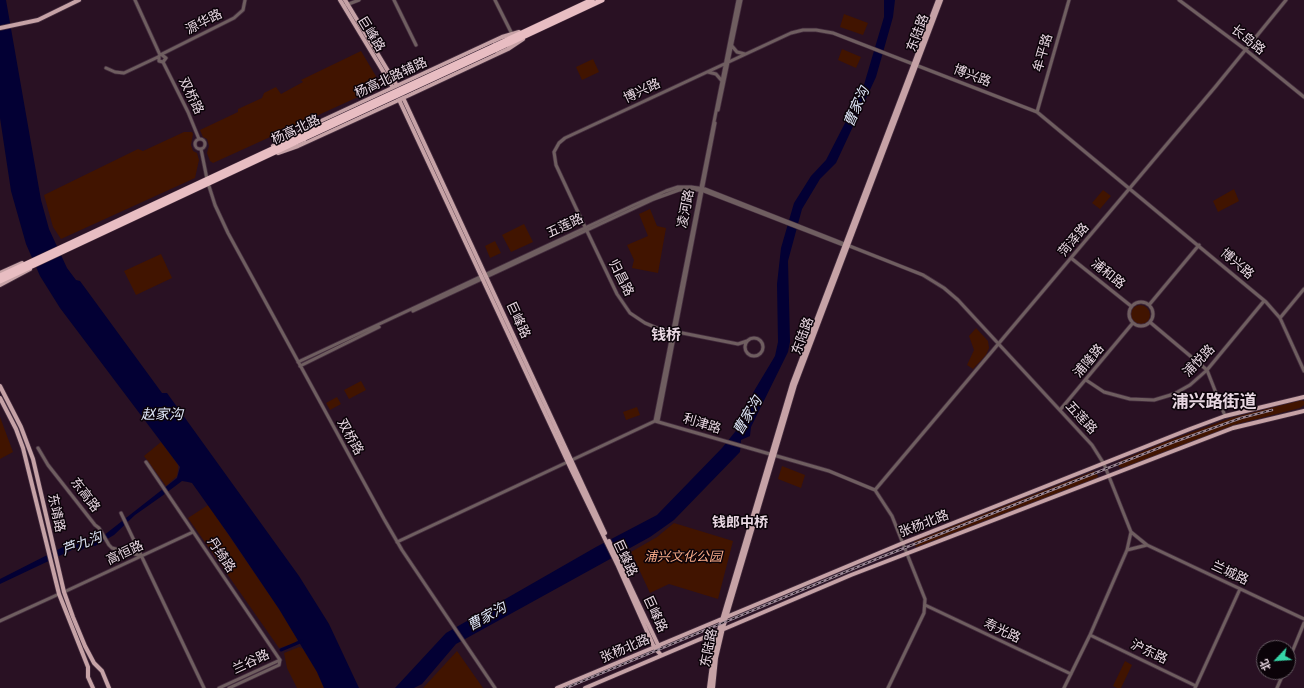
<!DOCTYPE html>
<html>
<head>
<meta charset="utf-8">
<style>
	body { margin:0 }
	#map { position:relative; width:1304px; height:688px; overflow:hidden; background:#291123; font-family:"Zilla Slab","Noto Sans SC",serif }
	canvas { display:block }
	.north { position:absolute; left:1256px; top:640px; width:40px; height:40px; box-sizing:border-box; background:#0b0309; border:1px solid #635860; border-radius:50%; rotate:245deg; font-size:11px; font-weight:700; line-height:16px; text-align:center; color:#e8d7e2 }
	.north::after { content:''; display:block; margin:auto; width:14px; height:18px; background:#36d4a7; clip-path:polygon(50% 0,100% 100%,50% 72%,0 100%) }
</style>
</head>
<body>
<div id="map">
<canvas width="1304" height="688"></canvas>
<div class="north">北</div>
</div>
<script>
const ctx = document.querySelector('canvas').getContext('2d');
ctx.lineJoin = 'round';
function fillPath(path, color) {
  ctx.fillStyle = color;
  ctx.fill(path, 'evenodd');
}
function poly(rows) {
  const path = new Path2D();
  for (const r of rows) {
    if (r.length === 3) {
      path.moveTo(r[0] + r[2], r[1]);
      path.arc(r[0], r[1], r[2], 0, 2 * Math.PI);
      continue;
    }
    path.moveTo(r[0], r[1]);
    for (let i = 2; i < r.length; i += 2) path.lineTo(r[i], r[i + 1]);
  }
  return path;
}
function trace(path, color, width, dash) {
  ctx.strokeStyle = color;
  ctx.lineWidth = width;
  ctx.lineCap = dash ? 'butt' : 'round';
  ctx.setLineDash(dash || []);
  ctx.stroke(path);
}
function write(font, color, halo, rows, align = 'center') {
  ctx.font = font + ' "Zilla Slab","Noto Sans SC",serif';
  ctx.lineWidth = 3;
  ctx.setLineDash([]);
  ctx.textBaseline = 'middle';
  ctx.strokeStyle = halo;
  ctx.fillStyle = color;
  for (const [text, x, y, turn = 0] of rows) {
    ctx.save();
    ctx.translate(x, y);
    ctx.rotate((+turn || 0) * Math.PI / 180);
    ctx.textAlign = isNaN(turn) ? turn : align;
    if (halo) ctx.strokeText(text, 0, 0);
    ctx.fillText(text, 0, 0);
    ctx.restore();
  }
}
fillPath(poly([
	[844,14,868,23,863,35,840,27],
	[842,49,861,57,856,68,838,60],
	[361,51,380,83,380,87,213,163,210,161,207,153,209,146,207,139,203,137,200,130,238,112,238,109,262,98,264,93,276,87,281,94,303,82,301,80],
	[593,59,599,72,582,80,576,67],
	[184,132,192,132,193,134,191,145,193,151,197,153,199,160,195,178,61,239,53,227,44,195,138,149,143,151],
	[1234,189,1239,201,1218,212,1213,201],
	[1103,190,1111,196,1100,209,1092,203],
	[650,209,657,226,666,228,658,273,632,268,634,260,627,245,648,236,639,214],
	[524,224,533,242,511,252,502,235],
	[495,241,501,253,490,258,485,246],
	[161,254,172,278,136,295,124,271],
	[1140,315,10],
	[976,328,988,341,989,348,986,355,973,369,967,365,974,350,969,336],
	[361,381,366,390,349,399,344,390],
	[337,397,341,404,330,410,326,403],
	[1301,400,1304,401,1304,405,1300,408,1237,424,1124,468,1119,467,1118,464,1120,461,1165,442,1231,418],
	[637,407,640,415,626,420,623,412],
	[0,417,13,452,0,459],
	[161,442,178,465,178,470,177,476,166,486,144,456],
	[782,466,805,475,801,488,778,479],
	[1094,471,1098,476,1097,478,916,548,914,541],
	[208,505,279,609,297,639,296,643,279,648,188,518],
	[674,523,733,541,718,599,669,584,650,593,631,552,657,537],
	[299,647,303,649,317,672,324,688,297,688,287,668,284,653],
	[457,651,483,688,423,688],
	[1125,661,1132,665,1121,688,1117,688,1113,686]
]), '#411400');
fillPath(poly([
	[0,0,6,0,41,200,49,229,67,268,76,280,80,281,162,393,167,393,299,576,329,624,359,688,324,688,317,672,279,609,229,535,192,483,188,482,182,481,162,496,135,515,114,535,95,546,89,545,80,551,77,548,74,549,0,584,0,579,63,547,92,541,103,536,177,478,180,467,60,308,40,276,26,244,11,191,0,118],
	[884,0,895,0,893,17,876,77,836,163,820,179,802,209,788,261,790,342,788,352,751,427,750,436,741,440,740,452,674,520,650,537,456,644,422,684,414,688,395,688,446,633,596,547,657,515,722,448,739,427,754,391,775,356,778,342,777,284,781,248,794,203,811,176,826,160,863,88,884,17]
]), '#030034');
trace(poly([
	[281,650,302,641]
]), '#030034', 3);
const minor = poly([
	[135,0,160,55],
	[394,0,416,45],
	[495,0,512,34],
	[1179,0,1246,50,1304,97],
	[346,5,359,0],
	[732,46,737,52,745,54],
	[160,55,234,18,243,10,245,0],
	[159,56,159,61,163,62,166,58,162,55],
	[163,62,188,112,199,139],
	[106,68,115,72,124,73,158,57],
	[708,72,716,74,722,81],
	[718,110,741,0],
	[1037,112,1069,0],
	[200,144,5],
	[201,149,207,179],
	[208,183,215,205,228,233,384,519,402,550,495,688],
	[1071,258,1131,306],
	[1141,314,12],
	[1149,305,1199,245],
	[413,311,654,199,679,190,691,189,704,191,846,246],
	[1280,318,1304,289],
	[1151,323,1207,370,1225,416],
	[754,347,9],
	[747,341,738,344,657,328,645,323,630,313,617,294,576,208,556,165,554,152,559,143,565,138,791,33,803,30,816,30,833,33,1037,112,1266,302,1280,318,1304,371],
	[298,362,634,205,666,191,678,187,691,187,705,189,923,275,944,288,958,300,1092,445,1104,464,1131,532,1127,550,1117,573,1090,635,1064,688],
	[300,366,379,327],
	[1086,380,1104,392,1130,399,1154,400,1174,394,1190,385,1207,370,1264,301],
	[1060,410,1132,324],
	[655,421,738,0],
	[658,421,715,123],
	[38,448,48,465,95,525,99,528,109,545,112,548,142,556],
	[146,462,280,660],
	[875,490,1216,86,1286,0],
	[121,513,204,688],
	[1131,532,1147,545,1304,619],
	[397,542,655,421,829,471,875,490,892,516,925,599,924,613,888,688],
	[1127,550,1147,545],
	[64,592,193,532],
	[925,605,1071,674],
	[0,621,59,594],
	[1090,635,1196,686],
	[1288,662,1304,623],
	[219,688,280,660],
	[229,688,279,665,280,660],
	[1195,688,1240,589],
	[1277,688,1284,672]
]);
const major = poly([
	[340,0,395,91,571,469,618,566,654,647,661,655],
	[345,0,399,89,605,533],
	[0,28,38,20,79,0],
	[273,146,291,135,502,37,519,32],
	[278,153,298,146,403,98,508,49,523,39],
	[0,273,22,263],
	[0,285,30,269],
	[0,386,21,427,33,459,64,592,73,617,85,646,94,663,102,671,109,688],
	[0,398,16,429,23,448,59,594,88,667,88,677,93,688],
	[609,541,659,647],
	[557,688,903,543,1190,429,1225,416,1304,397],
	[585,688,851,575,1233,428,1304,411],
	[709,688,713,657,719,630,792,384,938,0],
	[713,688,716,658,723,628,795,385,941,0]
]);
const highway = poly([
	[494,46,592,0],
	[495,50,602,0],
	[0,276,304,134],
	[0,281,305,138]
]);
trace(minor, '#442d3e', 4.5);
trace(major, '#442d3e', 5.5);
trace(highway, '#442d3e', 6);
trace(minor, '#6f5e60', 3);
trace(major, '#c6a2a6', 4);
trace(highway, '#e8bdc2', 5);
const rail = poly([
	[566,688,879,558,1174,442,1241,418,1272,410]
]);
trace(rail, '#998593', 2.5);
trace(rail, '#0b0309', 1, [3]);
const highwayBridge = poly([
	[304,134,494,46],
	[305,138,495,50]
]);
trace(highwayBridge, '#442d3e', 6, []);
trace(highwayBridge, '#e8bdc2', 5);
write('13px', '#e8d7e2', '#0b0309', [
	["源华路",204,22,-27],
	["东陆路",918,33,-69],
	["巨峰路",371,34,58],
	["长岛路",1248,40,38],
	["牟平路",1043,53,-74],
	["博兴路",972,76,21],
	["杨高北路辅路",391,78,-25],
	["博兴路",642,91,-25],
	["双桥路",191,96,64],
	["杨高北路",296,130,-25],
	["凌河路",686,209,-79],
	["五莲路",565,226,-25],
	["菏泽路",1074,240,-50],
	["博兴路",1237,264,41],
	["浦和路",1108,274,39],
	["归昌路",621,278,63],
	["巨峰路",518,320,65],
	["东陆路",803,336,-70],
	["浦隆路",1089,361,-50],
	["浦悦路",1199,361,-46],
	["五莲路",1081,418,47],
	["利津路",702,424,17],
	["双桥路",350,437,61],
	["东高路",85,495,53],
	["东靖路",56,513,78],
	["张杨北路",924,524,-21],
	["高恒路",125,553,-25],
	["丹绮路",221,555,56],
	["巨蜂路",625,558,65],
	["兰城路",1230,573,25],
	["巨峰路",655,614,65],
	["寿光路",1002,631,25],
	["东陆路",709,648,-79],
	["张杨北路",625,649,-23],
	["沪东路",1149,652,25],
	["兰谷路",251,662,-25]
]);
write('italic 13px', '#faac89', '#0b0309', [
	["浦兴文化公园",683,557]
]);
write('italic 14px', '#dde4f6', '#0b0309', [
	["曹家沟",857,107,-66],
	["赵家沟",162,415],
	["曹家沟",748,416,-59],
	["芦九沟",82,544,-21],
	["曹家沟",487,617,-29]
]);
write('bold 14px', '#e8d7e2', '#0b0309', [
	["钱郎中桥",740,523]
]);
write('bold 15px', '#e8d7e2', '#0b0309', [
	["钱桥",666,336]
]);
write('bold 17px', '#e8d7e2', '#0b0309', [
	["浦兴路街道",1214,402]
]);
</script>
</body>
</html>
